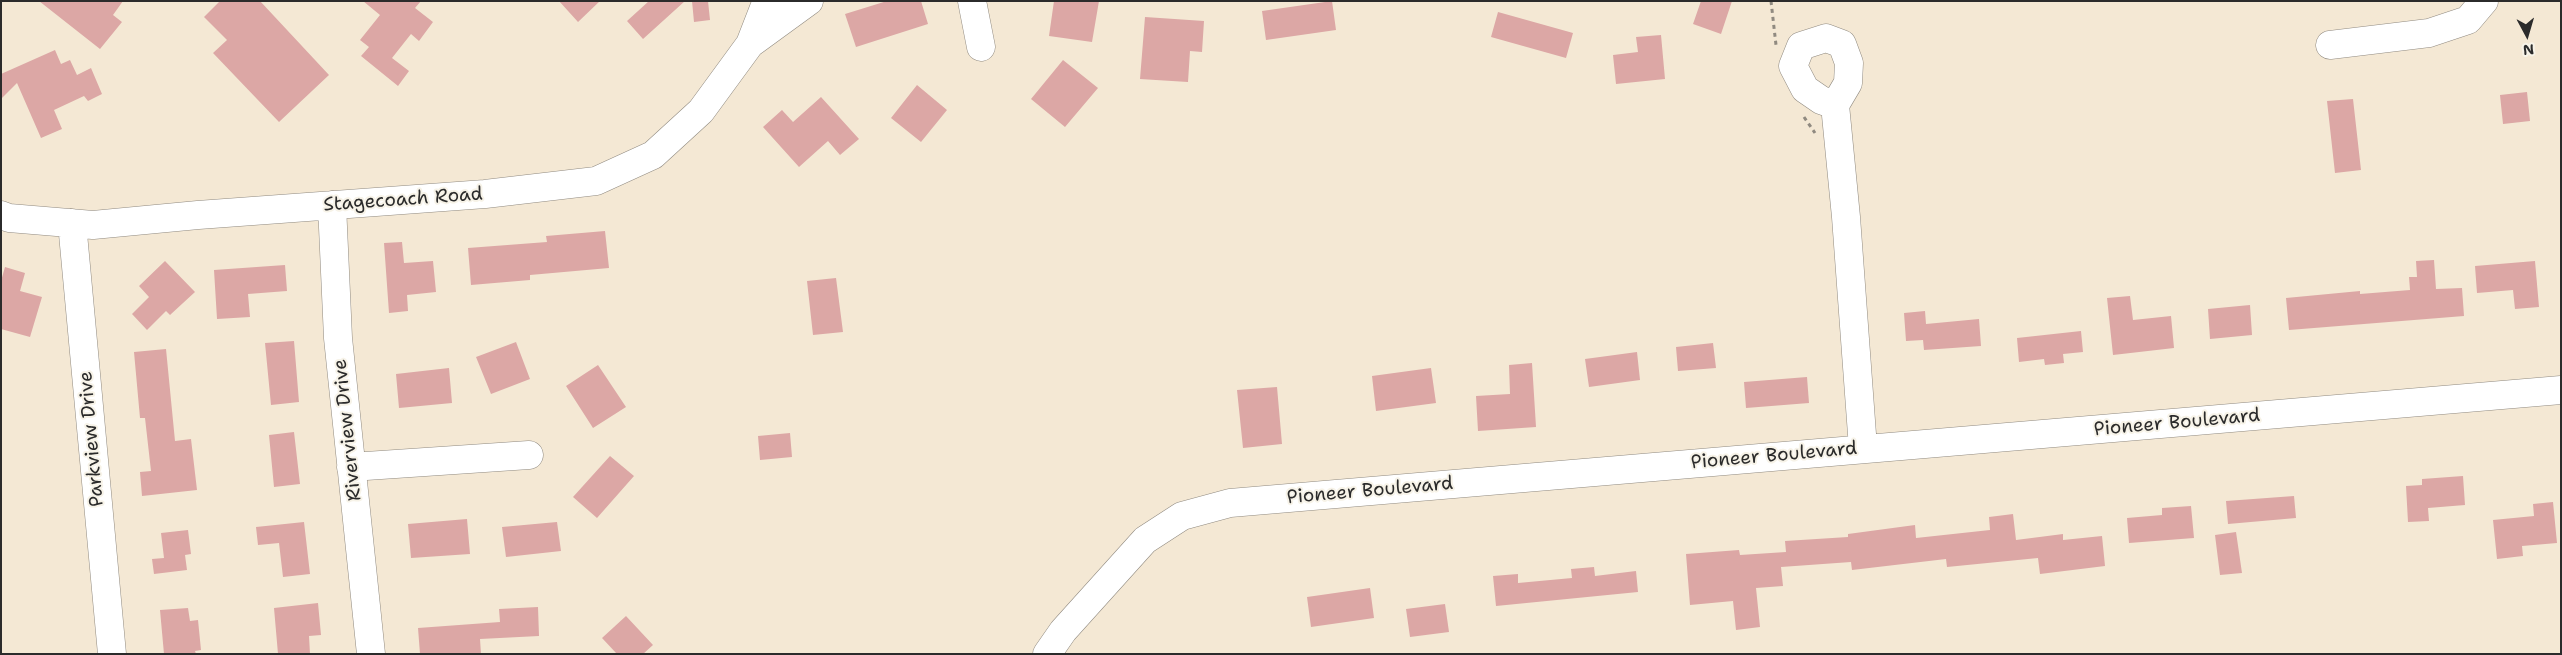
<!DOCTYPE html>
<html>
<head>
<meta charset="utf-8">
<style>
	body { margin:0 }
	#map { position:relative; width:2562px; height:655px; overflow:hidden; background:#f4e8d4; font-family:"Shantell Sans",sans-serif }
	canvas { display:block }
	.frame { position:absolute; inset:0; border:2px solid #2b2b2b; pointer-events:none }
	.north { position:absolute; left:2502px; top:10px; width:50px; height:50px; -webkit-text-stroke:4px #f7f3e8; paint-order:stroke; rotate:174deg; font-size:14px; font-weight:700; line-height:20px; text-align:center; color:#2b2b2b }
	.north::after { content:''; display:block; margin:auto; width:18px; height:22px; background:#2b2b2b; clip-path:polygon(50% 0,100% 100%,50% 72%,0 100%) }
</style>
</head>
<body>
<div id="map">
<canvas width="2562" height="655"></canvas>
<div class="frame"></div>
<div class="north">N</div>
</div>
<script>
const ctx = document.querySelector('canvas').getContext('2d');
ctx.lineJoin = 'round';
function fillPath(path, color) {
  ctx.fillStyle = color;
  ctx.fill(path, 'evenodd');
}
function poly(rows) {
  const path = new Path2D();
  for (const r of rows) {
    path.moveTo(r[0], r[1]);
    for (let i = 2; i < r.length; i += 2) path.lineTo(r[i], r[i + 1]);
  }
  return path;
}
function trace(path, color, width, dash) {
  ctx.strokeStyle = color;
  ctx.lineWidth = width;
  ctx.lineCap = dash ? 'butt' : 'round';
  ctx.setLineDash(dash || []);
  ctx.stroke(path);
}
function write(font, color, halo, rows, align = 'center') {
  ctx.font = font + ' "Shantell Sans",sans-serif';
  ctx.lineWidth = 4;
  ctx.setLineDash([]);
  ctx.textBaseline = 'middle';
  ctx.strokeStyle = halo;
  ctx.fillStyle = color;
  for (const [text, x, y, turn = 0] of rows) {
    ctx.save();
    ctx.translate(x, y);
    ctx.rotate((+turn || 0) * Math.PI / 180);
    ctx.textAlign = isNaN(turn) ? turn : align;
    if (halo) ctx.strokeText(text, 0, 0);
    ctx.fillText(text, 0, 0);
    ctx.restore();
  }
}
fillPath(poly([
	[39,1,123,1,113,15,122,22,100,49],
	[220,1,260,1,329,75,279,122,213,53,227,40,204,17],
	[363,1,421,1,415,8,433,22,419,41,411,34,392,58,409,71,398,86,361,56,369,47,360,40,380,15],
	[559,1,600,1,578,22],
	[649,1,685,1,643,39,627,21],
	[692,1,708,1,710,20,694,22],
	[887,1,921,1,928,24,856,47,845,14],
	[1054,1,1099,1,1092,42,1049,36],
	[1332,1,1336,30,1266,40,1262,11],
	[1701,1,1732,1,1721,34,1693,24],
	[1498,12,1573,33,1566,58,1491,37],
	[1145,17,1204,21,1202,52,1190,51,1188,82,1140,79],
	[1661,35,1665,79,1616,84,1613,55,1638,52,1636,37],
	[55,50,61,64,70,60,77,75,91,68,102,94,88,101,84,96,54,110,62,129,41,138,17,83,1,99,1,74],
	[1063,60,1098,88,1065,127,1031,99],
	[917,85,947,110,921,142,891,118],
	[2527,92,2530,121,2503,124,2500,95],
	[821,97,859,139,840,155,828,141,799,167,763,127,782,110,793,122],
	[2353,99,2361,170,2335,173,2327,101],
	[605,231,609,268,530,275,530,280,471,285,468,248,547,242,546,236],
	[402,242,404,263,433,261,436,292,407,295,408,311,389,313,384,243],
	[2434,260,2436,289,2462,288,2464,316,2289,330,2286,298,2360,291,2360,294,2410,290,2409,277,2417,277,2416,261],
	[165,261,195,292,170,315,166,311,147,330,132,314,149,297,139,286],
	[2535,261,2539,307,2515,309,2513,290,2477,293,2475,266],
	[285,265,287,291,248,294,250,317,217,319,214,270],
	[5,267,25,273,20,291,42,297,30,337,1,329,1,281],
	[836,278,843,332,813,335,807,281],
	[2130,296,2133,320,2171,316,2174,348,2113,355,2107,298],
	[2250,305,2252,335,2210,339,2208,309],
	[1925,311,1926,324,1979,319,1981,346,1924,350,1923,340,1906,341,1904,313],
	[2081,331,2083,352,2063,354,2064,363,2045,365,2044,359,2019,362,2017,338],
	[294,341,299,402,271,405,265,343],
	[516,342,530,379,491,394,476,357],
	[1713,343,1716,368,1678,371,1676,347],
	[166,349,175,441,191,439,197,490,142,496,140,472,151,471,145,418,140,418,134,352],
	[1637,352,1640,380,1589,387,1585,359],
	[1532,363,1536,427,1478,431,1476,396,1510,394,1509,365],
	[598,365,626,407,593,428,566,386],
	[449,368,452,403,399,408,396,374],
	[1431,368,1436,403,1376,411,1372,376],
	[1807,377,1809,403,1746,408,1744,382],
	[1277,387,1282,444,1243,448,1237,390],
	[294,432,300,484,274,487,269,435],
	[790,433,792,457,760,460,758,436],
	[610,456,634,476,597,518,573,497],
	[2463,476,2465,505,2428,508,2429,521,2408,522,2406,486,2422,485,2422,479],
	[2294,496,2296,518,2228,524,2226,501],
	[2553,502,2557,543,2522,546,2523,556,2497,559,2493,520,2534,516,2533,504],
	[2191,506,2194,538,2129,543,2127,518,2162,515,2162,508],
	[2013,514,2016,540,2063,534,2063,540,2102,536,2105,566,2040,574,2038,558,1947,567,1946,559,1852,570,1851,562,1781,567,1783,586,1756,588,1760,627,1736,630,1733,601,1690,605,1686,554,1739,550,1740,555,1786,552,1785,541,1848,537,1848,534,1915,525,1916,538,1990,530,1989,517],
	[467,519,470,554,411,558,408,524],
	[304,522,310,574,283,577,279,543,258,545,256,527],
	[557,522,561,551,506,557,502,527],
	[188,530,191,554,185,555,187,570,154,574,152,559,164,558,161,533],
	[2236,532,2242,573,2220,575,2215,535],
	[1594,567,1595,576,1636,571,1638,592,1496,606,1493,576,1518,574,1518,583,1572,578,1571,569],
	[1370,588,1374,618,1311,627,1307,597],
	[318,603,321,635,309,636,310,654,278,654,274,608],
	[1445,604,1449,632,1410,637,1406,609],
	[538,607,539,636,480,639,481,654,420,654,418,628,500,622,499,609],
	[188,608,190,621,198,620,201,650,195,651,196,654,164,654,160,610],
	[626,616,653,645,643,654,617,654,602,638]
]), '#dca7a5');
const minor = poly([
	[972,1,981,47],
	[750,44,809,1],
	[2330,45,2429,33,2468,20,2484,1],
	[1835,105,1821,100,1805,89,1793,66,1801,46,1826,38,1842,44,1849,63,1848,83,1835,105,1846,217,1863,448],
	[332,205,338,338,371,654],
	[1,215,9,218,93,225,198,215,485,194,596,181,653,155,701,111,750,44,764,8,771,1],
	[72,223,112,654],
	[351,467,529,455],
	[1047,654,1063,631,1145,540,1182,516,1230,503,2561,390]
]);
trace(minor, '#908a80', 29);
trace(poly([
	[1771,1,1776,45],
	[1804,117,1815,133]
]), '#908a80', 3, [4, 4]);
trace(minor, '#fff', 28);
write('19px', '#2b2b2b', '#f7f3e8', [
	["Stagecoach Road",403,200,-4],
	["Pioneer Boulevard",2177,423,-5],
	["Riverview Drive",348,430,-96],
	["Parkview Drive",92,439,-95],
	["Pioneer Boulevard",1774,456,-5],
	["Pioneer Boulevard",1370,491,-5]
]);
</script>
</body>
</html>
